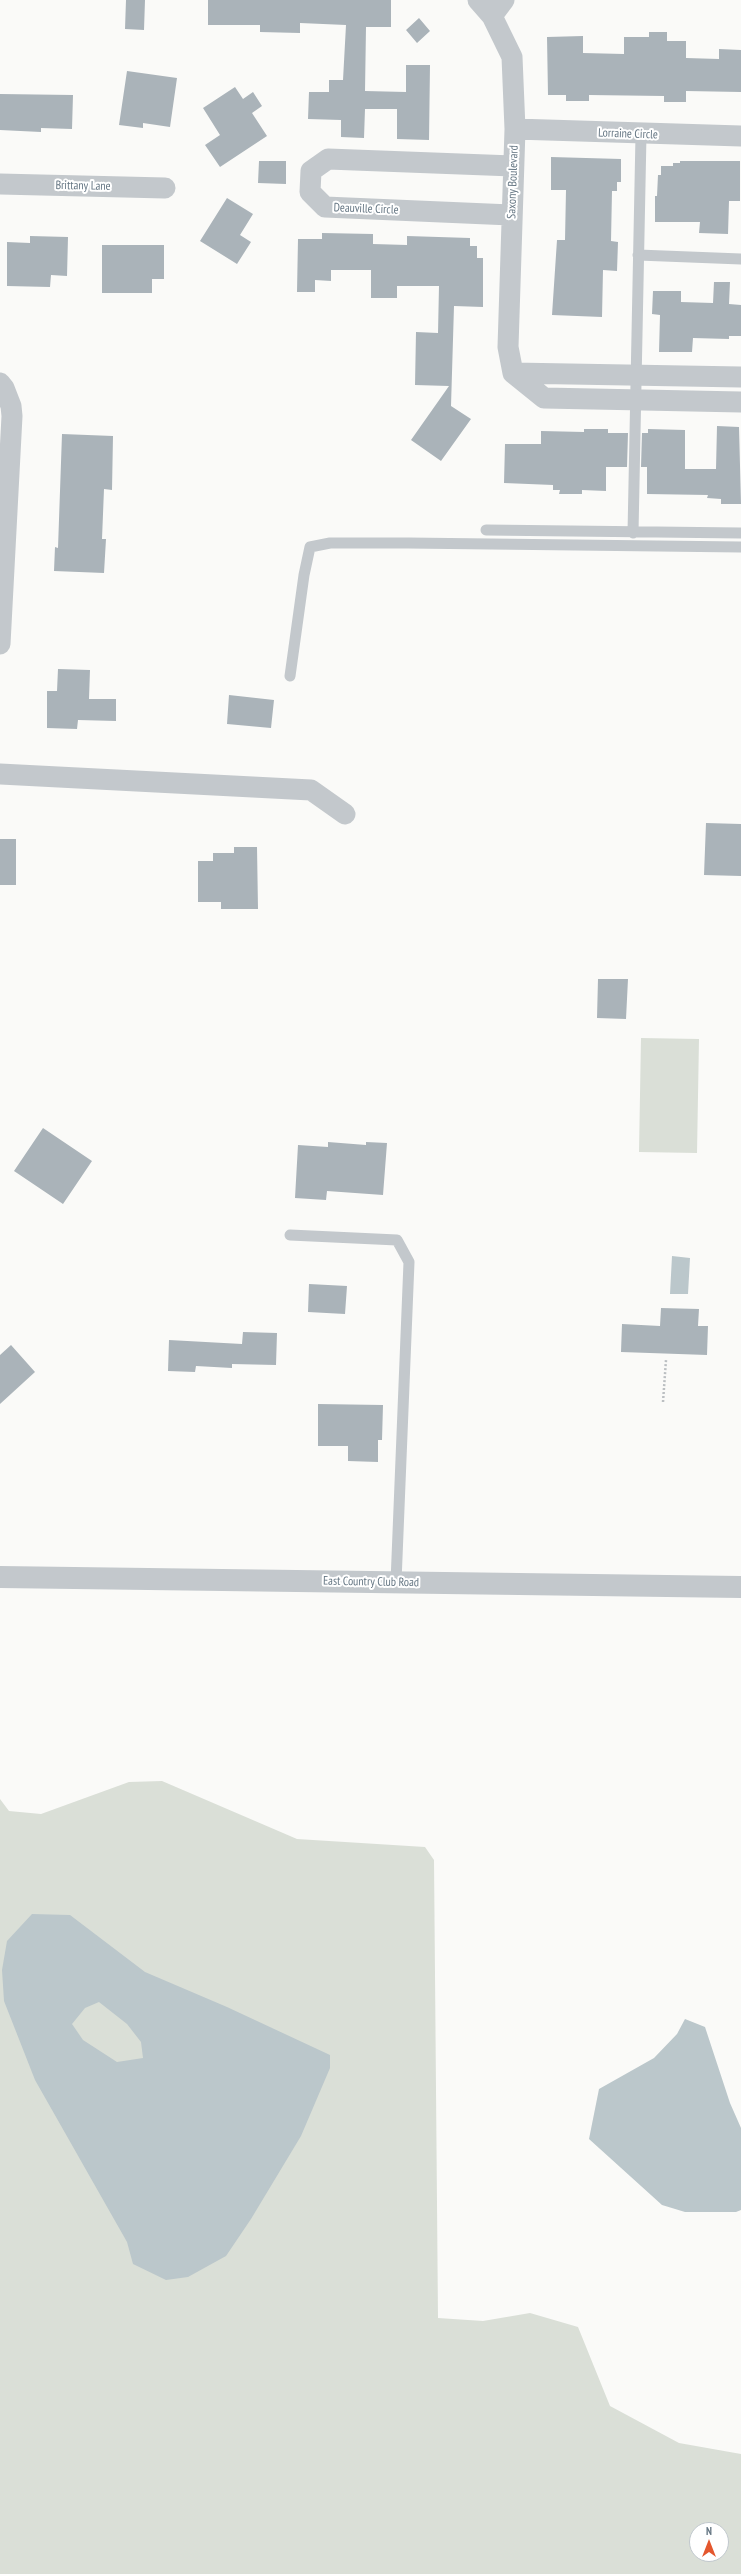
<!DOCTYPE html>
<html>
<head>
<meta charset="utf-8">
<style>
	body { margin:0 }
	#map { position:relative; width:741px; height:2574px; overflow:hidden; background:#fafaf8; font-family:"PT Sans Narrow",sans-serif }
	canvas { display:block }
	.north { position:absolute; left:689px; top:2522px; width:40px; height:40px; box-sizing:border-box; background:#fff; border:1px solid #c1c8cd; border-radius:50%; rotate:0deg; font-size:11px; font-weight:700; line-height:16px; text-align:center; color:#657683 }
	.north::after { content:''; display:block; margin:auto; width:14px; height:18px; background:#e4572e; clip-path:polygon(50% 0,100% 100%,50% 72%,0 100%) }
</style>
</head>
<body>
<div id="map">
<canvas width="741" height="2574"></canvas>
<div class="north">N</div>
</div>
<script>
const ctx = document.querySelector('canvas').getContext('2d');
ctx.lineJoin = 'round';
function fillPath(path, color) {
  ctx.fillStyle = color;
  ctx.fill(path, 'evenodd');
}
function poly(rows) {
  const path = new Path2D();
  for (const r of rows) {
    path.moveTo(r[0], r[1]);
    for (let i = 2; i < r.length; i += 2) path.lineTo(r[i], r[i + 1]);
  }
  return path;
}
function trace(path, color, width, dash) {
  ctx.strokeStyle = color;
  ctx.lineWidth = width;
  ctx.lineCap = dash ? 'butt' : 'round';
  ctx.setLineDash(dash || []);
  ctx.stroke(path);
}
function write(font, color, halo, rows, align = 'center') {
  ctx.font = font + ' "PT Sans Narrow",sans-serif';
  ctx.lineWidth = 4;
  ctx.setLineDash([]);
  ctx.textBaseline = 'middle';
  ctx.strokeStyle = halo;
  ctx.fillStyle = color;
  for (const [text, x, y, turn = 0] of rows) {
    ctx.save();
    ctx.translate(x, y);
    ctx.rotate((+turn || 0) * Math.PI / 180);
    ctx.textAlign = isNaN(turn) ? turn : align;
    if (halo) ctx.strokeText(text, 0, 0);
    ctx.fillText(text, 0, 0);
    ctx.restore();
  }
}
fillPath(poly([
	[641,1038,699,1039,697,1153,639,1152],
	[162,1781,297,1839,425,1847,434,1860,438,2318,483,2321,530,2313,578,2327,610,2406,679,2443,741,2454,741,2574,0,2574,0,1799,9,1811,41,1814,129,1782],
	[697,2530,721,2530,721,2554,697,2554]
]), '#dadfd7');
fillPath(poly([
	[672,1256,690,1258,688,1294,670,1294],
	[32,1914,70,1915,145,1972,227,2007,330,2055,330,2068,301,2136,251,2219,226,2256,188,2277,166,2280,133,2264,127,2242,35,2080,4,2001,2,1970,7,1941],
	[99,2002,127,2024,141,2042,143,2058,117,2062,83,2040,72,2024,85,2008],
	[685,2019,705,2027,730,2103,741,2128,741,2210,736,2212,685,2212,662,2205,589,2139,599,2089,654,2058,677,2034]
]), '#bbc7cb');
fillPath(poly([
	[126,0,145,0,144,30,125,29],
	[208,0,391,0,391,27,366,27,365,91,406,92,406,65,430,65,429,140,397,139,397,109,365,109,364,138,341,137,341,120,308,119,309,92,329,92,329,80,343,80,346,25,300,23,300,33,260,32,260,25,208,25],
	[419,18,430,31,417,43,406,30],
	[649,32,667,32,667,41,686,41,686,58,719,59,719,49,741,50,741,92,686,91,686,102,664,102,664,96,589,95,589,101,566,101,566,95,548,95,547,37,583,36,583,53,624,54,624,37,649,37],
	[127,71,177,78,170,127,143,123,143,128,119,125],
	[235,87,243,99,253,92,262,106,252,113,267,136,220,167,205,145,220,135,203,108],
	[0,94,73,95,72,129,41,128,41,132,0,130],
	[551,157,621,159,621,182,617,182,617,191,612,191,611,241,618,242,617,271,603,270,602,317,552,315,557,240,565,240,566,190,551,190],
	[259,161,286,161,286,184,258,183],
	[680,161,740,161,740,201,729,201,728,234,699,233,700,222,655,222,655,196,657,196,658,175,661,175,661,166,673,166,673,163,680,163],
	[227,198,253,214,240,235,251,242,237,264,200,241],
	[322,233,373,234,373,244,407,245,407,236,470,238,470,246,477,246,477,258,483,258,483,307,454,306,451,406,471,419,441,461,411,440,449,386,415,385,416,332,438,333,439,286,397,286,397,298,371,298,371,270,331,270,331,281,315,280,315,292,297,292,298,239,322,239],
	[30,236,68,237,67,276,51,275,50,287,7,286,7,242,30,243],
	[102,245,164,245,164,279,152,279,152,293,102,293],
	[714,282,730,282,729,304,741,305,741,336,729,336,729,339,693,338,692,352,659,352,660,315,652,314,653,291,681,291,681,302,713,303],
	[717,426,739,427,741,504,721,504,721,499,707,498,708,495,647,494,647,467,641,467,642,433,648,433,648,429,685,430,685,469,716,469],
	[584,429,608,429,608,433,628,433,627,467,606,467,606,491,582,490,582,494,559,494,560,490,553,490,553,485,504,483,505,444,541,444,541,431,584,432],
	[62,434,113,436,112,490,104,489,102,539,106,539,104,573,54,571,55,547,58,548],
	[58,669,90,670,89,699,116,699,116,721,78,720,77,729,47,728,47,691,57,691],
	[229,695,274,700,271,728,227,724],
	[706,823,741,824,741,876,704,875],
	[0,839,16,839,16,885,0,885],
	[234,847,257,847,258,909,221,909,221,902,198,902,198,861,213,861,213,853,234,853],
	[598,979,628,979,626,1019,597,1018],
	[43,1128,92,1161,63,1204,14,1171],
	[328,1142,366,1145,366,1142,387,1143,383,1195,327,1191,326,1200,295,1198,298,1145,328,1147],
	[309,1284,347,1286,345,1314,308,1312],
	[661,1308,699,1309,698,1326,708,1326,707,1355,621,1352,622,1324,660,1326],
	[243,1332,277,1333,276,1365,232,1364,232,1368,196,1366,195,1372,168,1371,169,1340,242,1344],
	[11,1345,35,1372,0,1404,0,1355],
	[318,1404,383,1405,382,1440,378,1440,378,1462,348,1461,348,1446,318,1446]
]), '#aab3b9');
trace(poly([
	[663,1402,666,1360]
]), '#bbbfc2', 2.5, [2, 2]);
trace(poly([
	[638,255,741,259],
	[486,530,741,533],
	[633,533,641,135],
	[290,676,304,575,310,547,330,543,408,543,741,547],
	[290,1235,397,1240,409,1262,396,1582]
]), '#c3c8cc', 11);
trace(poly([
	[478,0,492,16,512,57,515,129,508,347,513,373],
	[492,16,504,0],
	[515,129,741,136],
	[0,184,165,188],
	[511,215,325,207,310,192,311,171,328,159,513,166],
	[741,377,513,373,544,398,741,402],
	[0,383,4,388,11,406,12,416,0,644],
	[0,774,311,790,345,814]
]), '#c3c8cc', 21);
trace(poly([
	[0,1577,741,1587]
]), '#c3c8cc', 22);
write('12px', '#657683', '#fff', [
	["Lorraine Circle",628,134,2],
	["Saxony Boulevard",513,182,-88],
	["Brittany Lane",83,186,1],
	["Deauville Circle",366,209,2],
	["East Country Club Road",371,1582,1]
]);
</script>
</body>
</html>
